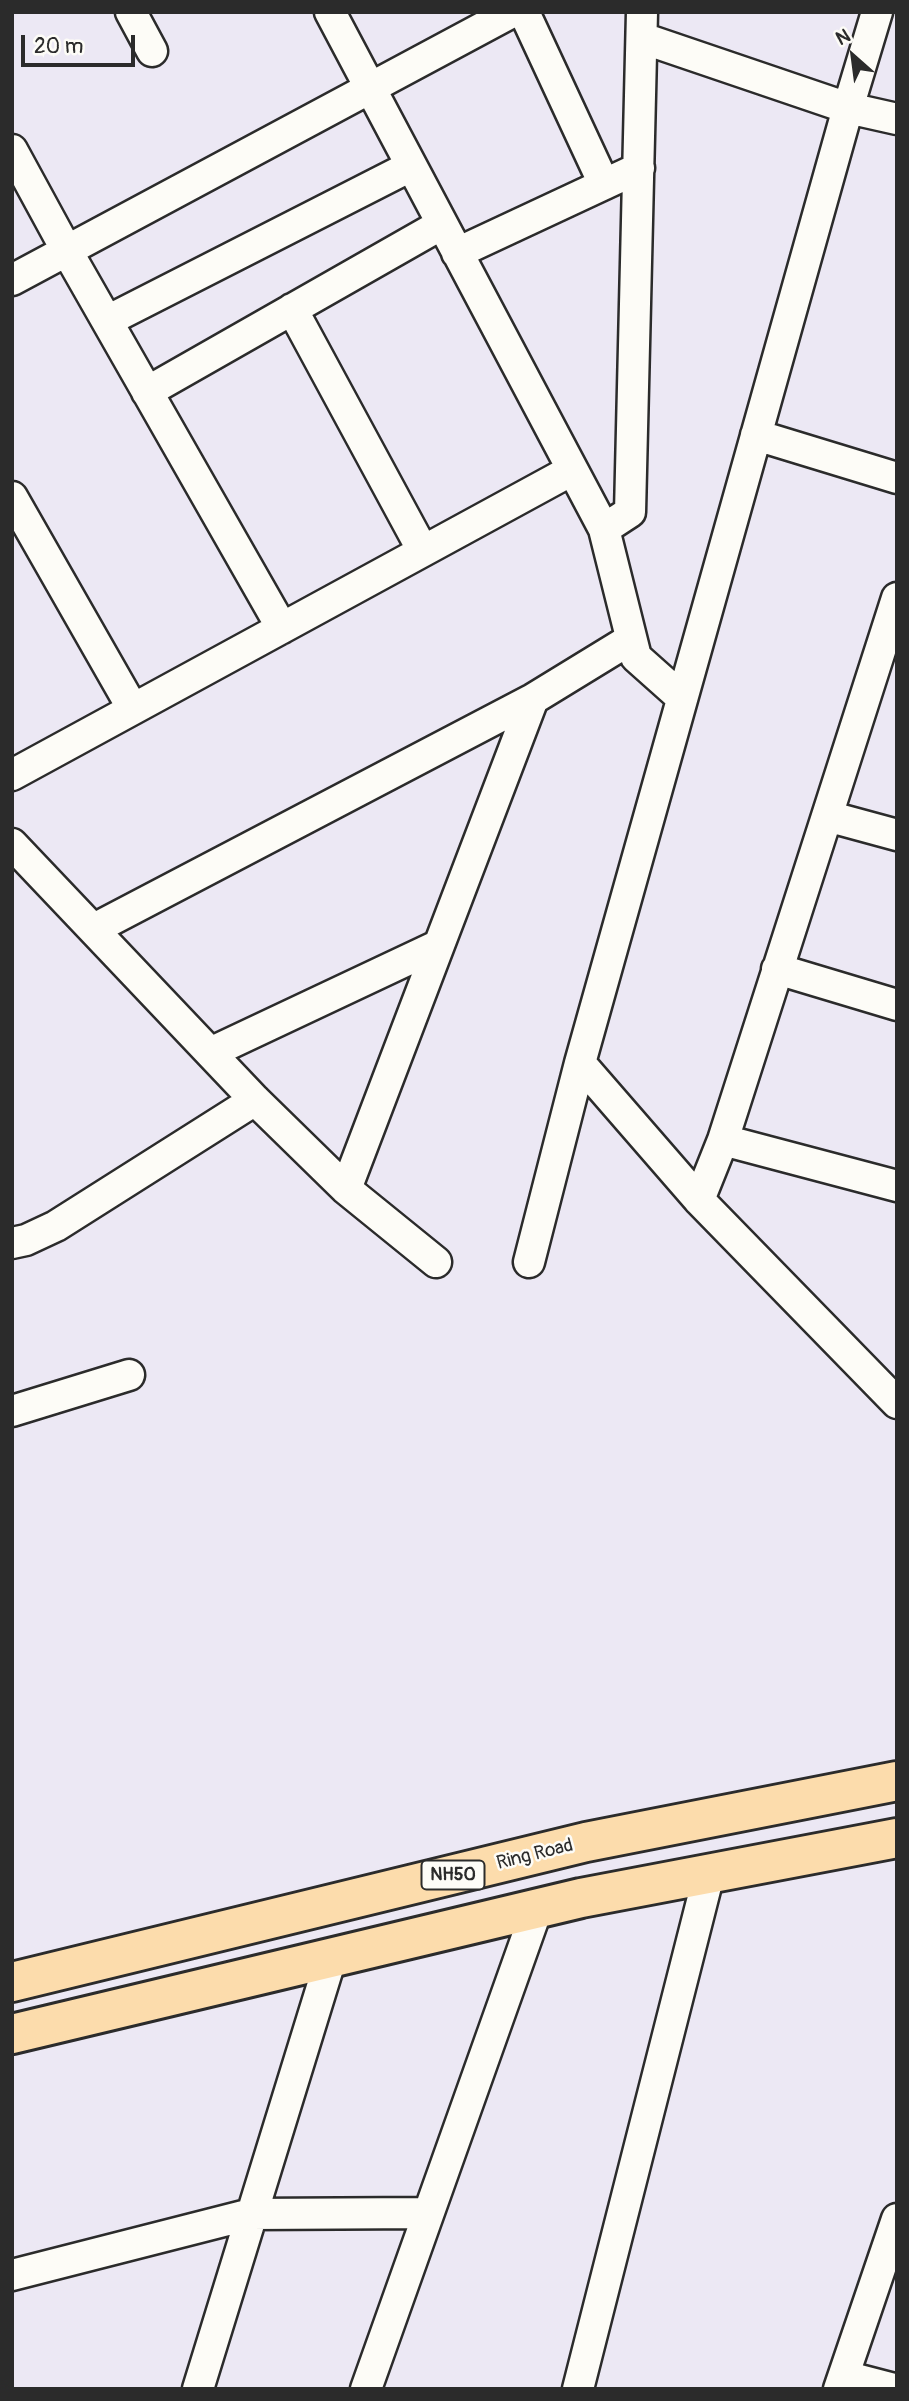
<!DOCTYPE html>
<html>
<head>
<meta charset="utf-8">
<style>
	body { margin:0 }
	#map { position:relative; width:909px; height:2401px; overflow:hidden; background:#ece8f4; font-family:Pangolin,sans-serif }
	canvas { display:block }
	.frame { position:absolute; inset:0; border:14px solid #2b2b2b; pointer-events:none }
	.north { position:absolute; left:818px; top:21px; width:70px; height:70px; -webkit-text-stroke:5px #fdfcf7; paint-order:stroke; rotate:332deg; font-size:19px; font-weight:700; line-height:28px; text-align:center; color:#2b2b2b }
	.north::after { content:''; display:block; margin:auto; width:24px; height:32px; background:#2b2b2b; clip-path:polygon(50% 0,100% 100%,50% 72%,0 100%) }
	.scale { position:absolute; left:21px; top:35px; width:114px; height:32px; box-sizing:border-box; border:4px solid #2b2b2b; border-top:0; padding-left:9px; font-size:21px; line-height:24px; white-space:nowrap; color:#2b2b2b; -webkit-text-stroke:5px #fdfcf7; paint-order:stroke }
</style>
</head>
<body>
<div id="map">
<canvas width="909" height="2401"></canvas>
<div class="frame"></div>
<div class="north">N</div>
<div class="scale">20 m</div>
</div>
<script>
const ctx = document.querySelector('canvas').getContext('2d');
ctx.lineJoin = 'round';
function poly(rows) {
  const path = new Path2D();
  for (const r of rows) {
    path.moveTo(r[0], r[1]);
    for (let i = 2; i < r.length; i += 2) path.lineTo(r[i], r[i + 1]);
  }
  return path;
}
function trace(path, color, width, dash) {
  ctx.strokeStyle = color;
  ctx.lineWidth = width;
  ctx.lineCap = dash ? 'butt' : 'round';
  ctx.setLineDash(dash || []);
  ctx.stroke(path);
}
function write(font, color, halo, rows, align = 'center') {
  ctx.font = font + ' Pangolin,sans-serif';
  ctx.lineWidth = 5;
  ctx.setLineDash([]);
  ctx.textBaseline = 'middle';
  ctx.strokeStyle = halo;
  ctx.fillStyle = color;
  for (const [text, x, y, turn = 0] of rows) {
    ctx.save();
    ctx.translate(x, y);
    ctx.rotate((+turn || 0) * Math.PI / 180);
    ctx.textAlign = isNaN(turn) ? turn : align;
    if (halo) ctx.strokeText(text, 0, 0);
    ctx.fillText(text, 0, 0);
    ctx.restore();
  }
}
const street = poly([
	[131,12,152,51],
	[330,12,604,529,636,657,682,698],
	[524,12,604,184],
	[877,12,848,108,580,1063,699,1200,897,1403],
	[642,38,848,108,897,119],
	[12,150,67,251,282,628],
	[457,253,639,168],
	[12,280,512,12],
	[292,309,423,551],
	[107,321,411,166],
	[147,392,442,224],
	[756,435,897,478],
	[12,497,133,709],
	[604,529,630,512,642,12],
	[12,775,572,470],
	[827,816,897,835],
	[12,844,255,1100,346,1189,436,1262],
	[94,929,533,699,631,639],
	[777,969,897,1005],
	[212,1052,439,945],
	[723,1140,897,1186],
	[346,1189,533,699],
	[699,1200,723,1140,897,598],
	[12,1243,26,1240,56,1226,255,1100],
	[529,1262,580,1063],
	[12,1411,129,1375],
	[12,2275,251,2214,428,2213],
	[844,2376,894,2389],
	[198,2389,331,1958],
	[366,2389,537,1909],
	[578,2389,709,1874],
	[839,2389,897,2219]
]);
const highway = poly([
	[12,1982,586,1842,897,1781],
	[12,2034,581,1898,897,1838]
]);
trace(street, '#2b2b2b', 35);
trace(highway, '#2b2b2b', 44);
trace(street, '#fdfcf7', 30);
trace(highway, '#fcdcac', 38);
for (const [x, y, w] of [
	[453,1875,63]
]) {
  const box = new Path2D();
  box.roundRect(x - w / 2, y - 14.5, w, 29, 5);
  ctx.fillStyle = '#fdfcf7';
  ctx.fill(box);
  trace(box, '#2b2b2b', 2);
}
write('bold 18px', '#2b2b2b', null, [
	["NH50",453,1875]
]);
write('19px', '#2b2b2b', '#fdfcf7', [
	["Ring Road",535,1855,-14]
]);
</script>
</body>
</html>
